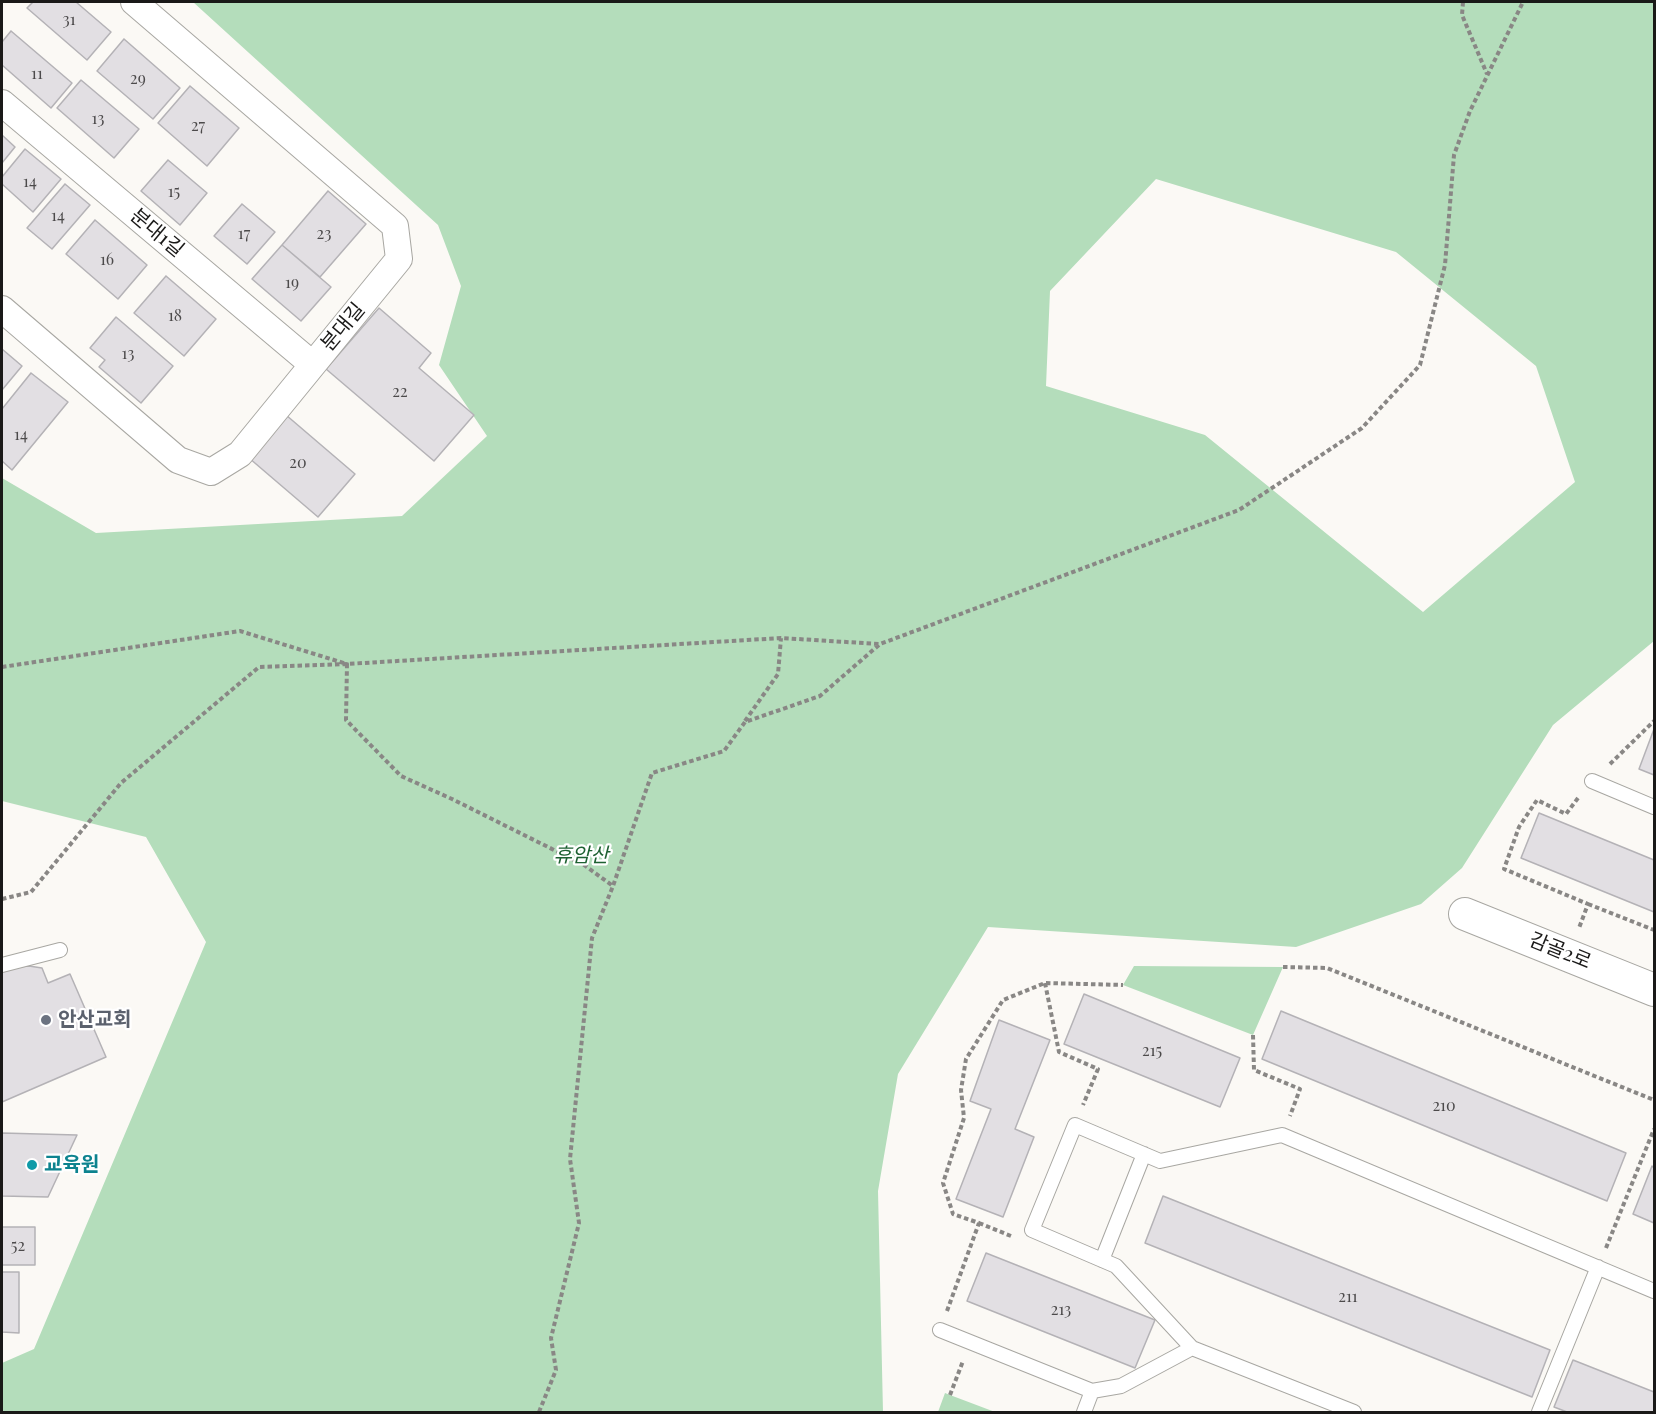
<!DOCTYPE html>
<html>
<head>
<meta charset="utf-8">
<style>
	body { margin:0 }
	#map { position:relative; width:1656px; height:1414px; overflow:hidden; background:#fbf9f5; font-family:"Playfair Display",serif }
	canvas { display:block }
	.frame { position:absolute; inset:0; border:3px solid #1a1918; pointer-events:none }
</style>
</head>
<body>
<div id="map">
<canvas width="1656" height="1414"></canvas>
<div class="frame"></div>
</div>
<script>
const ctx = document.querySelector('canvas').getContext('2d');
ctx.lineJoin = 'round';
function fillPath(path, color) {
  ctx.fillStyle = color;
  ctx.fill(path, 'evenodd');
}
function poly(rows) {
  const path = new Path2D();
  for (const r of rows) {
    path.moveTo(r[0], r[1]);
    for (let i = 2; i < r.length; i += 2) path.lineTo(r[i], r[i + 1]);
  }
  return path;
}
function trace(path, color, width, dash) {
  ctx.strokeStyle = color;
  ctx.lineWidth = width;
  ctx.lineCap = dash ? 'butt' : 'round';
  ctx.setLineDash(dash || []);
  ctx.stroke(path);
}
function write(font, color, halo, rows, align = 'center') {
  ctx.font = font + ' "Playfair Display","Noto Sans KR",serif';
  ctx.lineWidth = 4.5;
  ctx.setLineDash([]);
  ctx.textBaseline = 'middle';
  ctx.strokeStyle = halo;
  ctx.fillStyle = color;
  for (const [text, x, y, turn = 0] of rows) {
    ctx.save();
    ctx.translate(x, y);
    ctx.rotate((+turn || 0) * Math.PI / 180);
    ctx.textAlign = isNaN(turn) ? turn : align;
    if (halo) ctx.strokeText(text, 0, 0);
    ctx.fillText(text, 0, 0);
    ctx.restore();
  }
}
fillPath(poly([
	[193,2,1654,2,1654,641,1553,725,1462,868,1421,904,1296,947,988,927,898,1074,878,1191,883,1412,2,1412,2,1363,34,1349,206,942,146,837,2,801,2,478,96,533,402,516,487,436,439,365,461,286,438,225],
	[1156,179,1396,252,1536,366,1575,482,1423,612,1205,435,1046,386,1050,291],
	[1134,966,1283,967,1253,1035,1123,985],
	[945,1393,950,1395,995,1412,938,1412]
]), '#b4ddbb');
const building = poly([
	[33,2,76,2,111,32,87,60,27,8,33,2],
	[11,31,72,83,51,108,2,65,2,42,11,31],
	[124,39,180,88,153,119,97,71,124,39],
	[81,80,139,129,114,158,57,108,81,80],
	[190,86,239,128,207,166,158,123,190,86],
	[2,135,15,147,2,163,2,135],
	[25,149,61,179,33,212,2,184,2,177,25,149],
	[168,160,207,193,180,225,141,191,168,160],
	[65,184,90,205,52,249,27,228,65,184],
	[328,191,366,224,320,277,282,245,328,191],
	[242,204,275,232,247,264,214,236,242,204],
	[95,220,147,265,118,299,66,254,95,220],
	[282,245,331,287,301,321,252,279,282,245],
	[166,276,216,319,184,356,134,313,166,276],
	[379,308,431,353,419,368,474,415,434,461,326,369,379,308],
	[116,317,173,366,141,403,99,367,105,360,90,348,116,317],
	[2,349,22,366,2,390,2,349],
	[31,373,68,402,12,470,2,461,2,409,31,373],
	[279,409,355,474,318,517,242,452,279,409],
	[1654,729,1654,775,1639,769,1654,729],
	[1539,813,1654,860,1654,912,1521,858,1539,813],
	[29,966,42,968,48,983,70,974,106,1057,2,1102,2,971,15,967,29,966],
	[1084,994,1240,1058,1220,1107,1064,1044,1084,994],
	[1281,1011,1626,1153,1607,1201,1262,1059,1281,1011],
	[999,1020,1050,1040,1015,1129,1034,1137,1003,1217,956,1199,991,1109,970,1101,999,1020],
	[2,1133,77,1135,48,1197,2,1196,2,1133],
	[1652,1166,1654,1168,1654,1223,1633,1214,1652,1166],
	[1163,1196,1550,1350,1532,1397,1145,1243,1163,1196],
	[2,1227,35,1227,35,1265,2,1265,2,1227],
	[986,1253,1155,1320,1135,1368,967,1301,986,1253],
	[2,1272,19,1272,19,1333,2,1332,2,1272],
	[1573,1360,1654,1392,1654,1412,1567,1412,1554,1407,1573,1360]
]);
fillPath(building, '#e2dfe3');
trace(building, '#b4b2b6', 1.5);
const service = poly([
	[1592,781,1654,807],
	[2,965,60,950],
	[1102,1260,1144,1154],
	[940,1330,1092,1391,1084,1412],
	[1092,1391,1121,1386,1192,1348],
	[1354,1412,1192,1348,1116,1266,1032,1230,1075,1125,1160,1161,1282,1135,1654,1291],
	[1539,1412,1598,1267]
]);
const minor = poly([
	[2,103,312,364],
	[2,309,178,460,211,472,240,454,399,259,395,226,134,2]
]);
const tertiary = poly([
	[1465,914,1654,990]
]);
trace(service, '#a8a7a2', 16);
trace(minor, '#a8a7a2', 28);
trace(tertiary, '#a8a7a2', 34);
trace(poly([
	[1463,2,1462,15,1487,74],
	[2,667,240,631,347,664,346,720,401,776,452,799,584,865,613,886,652,773,724,751,745,722,820,696,880,644,1239,510,1362,428,1420,365,1445,265,1454,155,1470,111,1523,2],
	[745,721,778,674,781,638],
	[1610,764,1654,721],
	[1578,798,1566,814,1537,800,1519,827,1504,869,1588,904,1579,928],
	[2,899,31,892,121,783,259,667,347,664,781,638,879,644],
	[1588,904,1654,930],
	[1283,967,1327,968,1654,1100],
	[1045,983,1059,1052,1098,1069,1083,1105],
	[1253,1035,1254,1070,1300,1089,1290,1116],
	[979,1223,1011,1236],
	[1606,1248,1654,1129],
	[947,1311,979,1223,953,1214,943,1183,964,1118,961,1090,966,1059,1003,1000,1045,983,1123,985],
	[950,1395,963,1361],
	[539,1412,556,1370,551,1338,579,1223,570,1159,592,938,613,886]
]), '#898785', 4, [4.5, 3]);
trace(service, '#fff', 14);
trace(minor, '#fff', 26);
trace(tertiary, '#fff', 32);
for (const [x, y, r, color] of [
	[46,1020,6,"#6b7280"],
	[32,1165,6,"#0f9aa8"]
]) {
  const dot = new Path2D();
  dot.arc(x, y, r, 0, 2 * Math.PI);
  ctx.fillStyle = color;
  ctx.fill(dot);
  trace(dot, '#fff', 2);
}
write('16px', '#4c4a4b', null, [
	["31",69,20],
	["11",37,74],
	["29",138,79],
	["13",98,119],
	["27",198,126],
	["14",30,182],
	["15",174,192],
	["14",58,216],
	["17",244,234],
	["23",324,234],
	["16",107,260],
	["19",292,283],
	["18",175,316],
	["13",128,354],
	["22",400,392],
	["14",21,435],
	["20",298,463],
	["215",1152,1051],
	["210",1444,1106],
	["52",18,1246],
	["211",1348,1297],
	["213",1061,1310]
]);
write('20px', '#1a1918', '#fff', [
	["분대1길",157,233,40],
	["분대길",343,327,-50],
	["감골2로",1560,951,22]
]);
write('italic 20px', '#1e6132', '#fff', [
	["휴암산",581,856]
]);
write('bold 20px', '#5b616d', '#fff', [
	["안산교회",58,1020]
], 'left');
write('bold 20px', '#0d838f', '#fff', [
	["교육원",44,1165]
], 'left');
</script>
</body>
</html>
